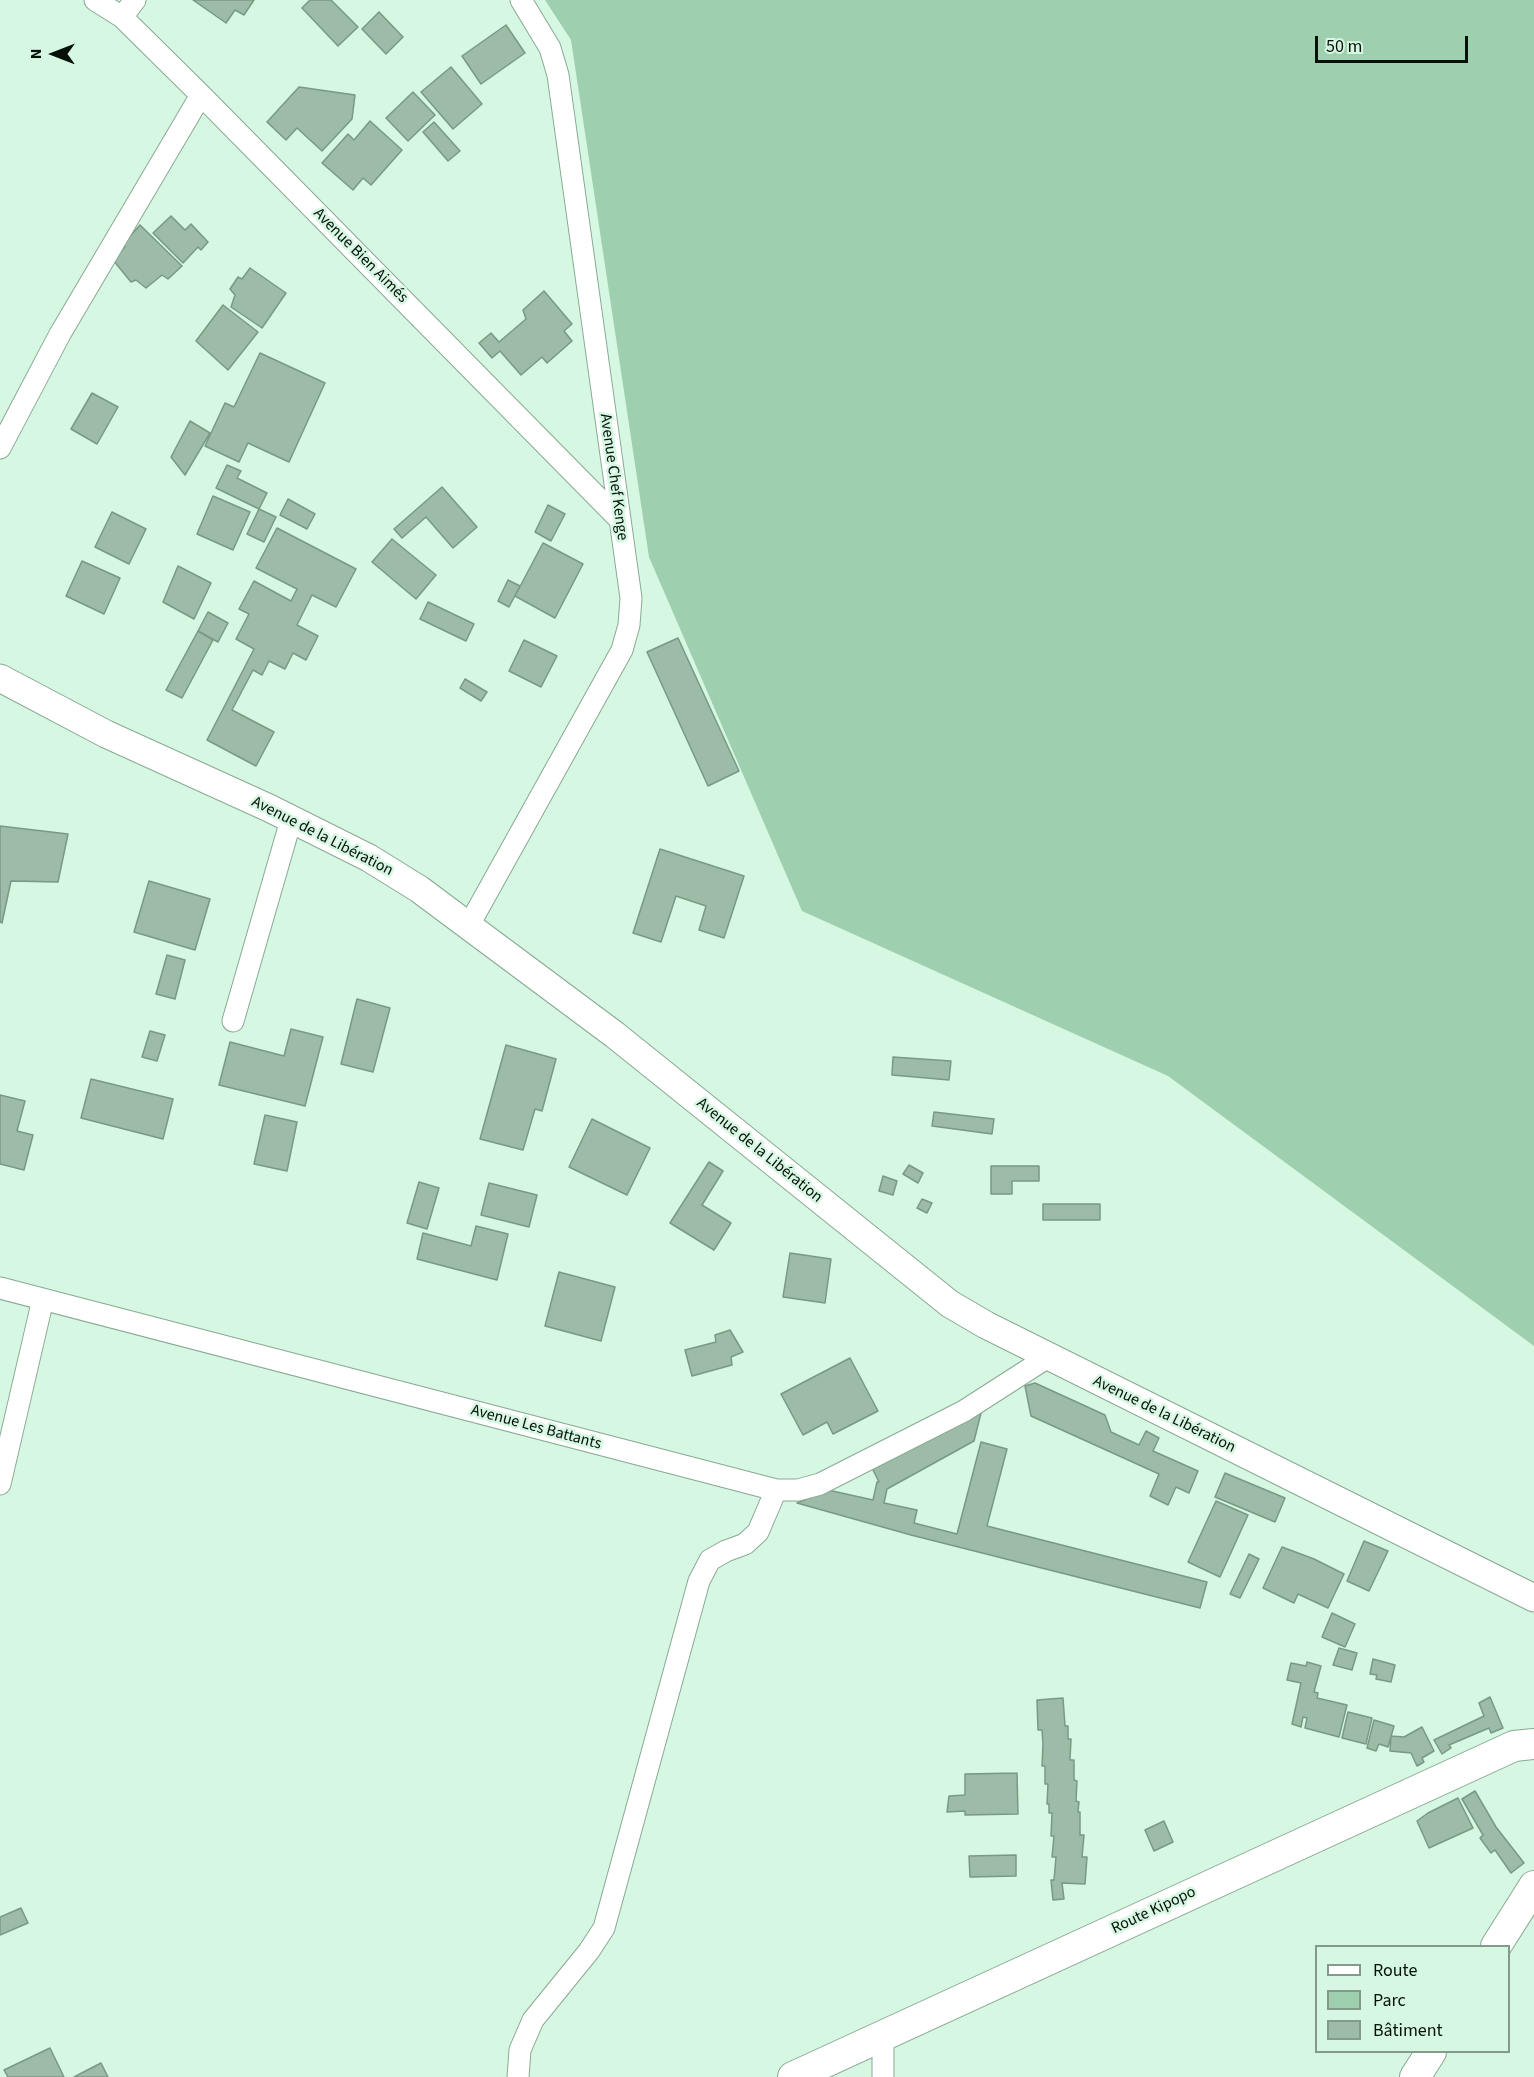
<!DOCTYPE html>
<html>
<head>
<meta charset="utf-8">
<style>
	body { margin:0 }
	#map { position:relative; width:1534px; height:2077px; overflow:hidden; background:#d6f7e1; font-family:"Source Sans 3",sans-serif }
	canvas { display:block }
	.legend { position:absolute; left:1315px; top:1945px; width:195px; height:108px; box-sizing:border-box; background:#d6f7e1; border:2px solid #839b8b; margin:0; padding:8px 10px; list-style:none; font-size:18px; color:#06110a }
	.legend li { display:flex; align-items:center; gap:12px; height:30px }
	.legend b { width:30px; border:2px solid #839b8b }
	.north { position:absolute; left:24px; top:24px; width:60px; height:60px; -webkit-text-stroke:4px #d6f7e1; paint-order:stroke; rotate:270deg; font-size:16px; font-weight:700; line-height:24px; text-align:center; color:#06110a }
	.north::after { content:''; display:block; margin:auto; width:21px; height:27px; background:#06110a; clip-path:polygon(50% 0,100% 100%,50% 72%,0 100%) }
	.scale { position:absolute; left:1315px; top:36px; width:153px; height:27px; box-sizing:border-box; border:3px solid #06110a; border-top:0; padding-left:8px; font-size:18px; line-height:21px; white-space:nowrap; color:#06110a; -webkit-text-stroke:4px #d6f7e1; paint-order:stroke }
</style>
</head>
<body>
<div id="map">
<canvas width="1534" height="2077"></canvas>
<ul class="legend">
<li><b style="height:8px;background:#fff"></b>Route</li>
<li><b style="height:16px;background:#9ed0b0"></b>Parc</li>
<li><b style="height:16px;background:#9cbca7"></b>Bâtiment</li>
</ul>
<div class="north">N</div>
<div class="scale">50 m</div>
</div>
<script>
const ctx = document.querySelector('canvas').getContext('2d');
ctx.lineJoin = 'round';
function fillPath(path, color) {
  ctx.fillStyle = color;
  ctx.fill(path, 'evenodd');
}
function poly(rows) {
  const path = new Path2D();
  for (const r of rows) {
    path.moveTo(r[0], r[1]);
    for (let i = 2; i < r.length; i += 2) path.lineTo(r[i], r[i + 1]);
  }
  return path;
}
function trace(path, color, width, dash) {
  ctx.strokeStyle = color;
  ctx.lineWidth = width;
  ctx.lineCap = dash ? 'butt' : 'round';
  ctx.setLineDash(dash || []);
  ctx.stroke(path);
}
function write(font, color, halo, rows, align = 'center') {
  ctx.font = font + ' "Source Sans 3",sans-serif';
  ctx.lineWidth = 5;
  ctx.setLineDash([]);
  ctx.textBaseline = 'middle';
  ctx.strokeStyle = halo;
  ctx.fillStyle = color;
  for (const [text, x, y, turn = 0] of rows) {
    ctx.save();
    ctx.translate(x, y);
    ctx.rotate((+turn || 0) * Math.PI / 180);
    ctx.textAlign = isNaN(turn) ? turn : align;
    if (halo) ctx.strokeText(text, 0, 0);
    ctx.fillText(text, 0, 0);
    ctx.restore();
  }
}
fillPath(poly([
	[545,0,1534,0,1534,1346,1168,1076,802,911,649,557,571,40]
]), '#9ed0b0');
const building = poly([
	[193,0,254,0,244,15,235,10,226,23,193,0],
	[310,0,331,0,358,27,338,46,302,8,310,0],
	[379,12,403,37,386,54,362,29,379,12],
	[506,25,525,53,481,84,462,56,506,25],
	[451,67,482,104,453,129,421,92,451,67],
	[299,87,355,95,352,119,322,151,297,128,286,140,267,122,299,87],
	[413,92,435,115,408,141,386,118,413,92],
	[370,121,402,150,371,185,363,178,353,190,322,163,348,134,354,140,370,121],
	[434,122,460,151,448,161,423,132,434,122],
	[171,216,185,230,191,224,208,242,201,250,198,247,183,263,153,233,171,216],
	[140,225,182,266,168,279,162,275,146,288,136,280,131,282,113,260,125,247,123,244,140,225],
	[250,268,286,293,262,328,231,307,235,295,230,289,238,277,242,279,250,268],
	[544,291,572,324,564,331,572,341,547,363,542,357,521,375,500,351,492,358,479,343,491,333,499,342,526,319,523,310,544,291],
	[223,305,258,332,228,370,196,341,223,305],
	[260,353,325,383,289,462,248,443,239,462,205,446,225,403,234,407,260,353],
	[92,393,118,407,97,444,71,429,92,393],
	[190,421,210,433,185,475,171,457,190,421],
	[227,465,241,471,237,478,267,493,259,509,216,488,227,465],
	[442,487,477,527,453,548,426,517,402,538,394,529,442,487],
	[213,496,250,512,233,550,197,534,213,496],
	[288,499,315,514,307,529,280,515,288,499],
	[548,505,565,514,551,541,535,532,548,505],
	[259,509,276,517,264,542,247,534,259,509],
	[112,512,146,529,129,564,95,547,112,512],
	[277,528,356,569,336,607,312,595,297,625,318,636,306,660,293,653,285,669,269,661,262,675,253,670,232,710,274,732,256,766,207,740,254,649,236,639,249,614,239,609,254,581,291,601,297,589,256,568,277,528],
	[392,539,436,575,416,599,372,562,392,539],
	[543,543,583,564,555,618,515,596,543,543],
	[82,561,120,578,104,614,66,596,82,561],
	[178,566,211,583,194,619,163,602,178,566],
	[508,580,520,586,509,607,498,601,508,580],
	[428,602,474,624,466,641,420,619,428,602],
	[208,612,228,623,218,642,198,631,208,612],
	[198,631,213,640,182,698,166,690,198,631],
	[678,638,739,771,708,786,647,652,678,638],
	[524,640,557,656,541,687,509,671,524,640],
	[465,679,487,692,481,701,460,688,465,679],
	[0,826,68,834,58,882,11,881,2,923,0,922,0,826],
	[660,849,744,876,724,938,699,930,706,906,676,896,661,942,633,933,660,849],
	[149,881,210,899,195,950,134,932,149,881],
	[167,955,185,960,175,999,156,994,167,955],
	[357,999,390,1008,373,1072,341,1064,357,999],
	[291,1029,323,1037,305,1106,219,1085,230,1042,284,1056,291,1029],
	[150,1031,165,1035,157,1061,142,1057,150,1031],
	[506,1045,556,1059,542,1111,535,1109,523,1150,480,1139,506,1045],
	[893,1057,951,1061,949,1080,892,1075,893,1057],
	[91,1079,173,1099,163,1139,81,1118,91,1079],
	[0,1095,25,1101,17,1131,33,1135,24,1170,0,1164,0,1095],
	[934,1112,994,1119,992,1134,932,1126,934,1112],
	[265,1115,297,1122,287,1171,254,1164,265,1115],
	[592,1119,650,1148,627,1195,569,1167,592,1119],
	[709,1162,723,1171,702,1205,731,1223,714,1250,670,1223,709,1162],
	[909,1165,923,1173,918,1183,903,1174,909,1165],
	[991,1166,1039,1166,1039,1181,1012,1181,1012,1194,991,1194,991,1166],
	[883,1176,897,1181,893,1195,879,1191,883,1176],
	[419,1182,439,1188,427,1229,407,1223,419,1182],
	[489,1183,537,1195,529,1227,481,1215,489,1183],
	[922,1199,932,1203,927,1213,917,1208,922,1199],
	[1043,1204,1100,1204,1100,1220,1043,1220,1043,1204],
	[476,1226,508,1234,497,1280,417,1259,423,1233,471,1246,476,1226],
	[790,1253,831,1259,825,1303,783,1297,790,1253],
	[559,1272,615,1287,601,1341,545,1326,559,1272],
	[730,1330,743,1352,731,1357,732,1365,692,1376,685,1350,716,1342,715,1335,730,1330],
	[850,1358,878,1411,833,1434,827,1422,803,1435,781,1394,850,1358],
	[1035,1383,1105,1415,1111,1432,1139,1445,1146,1431,1159,1438,1153,1451,1198,1471,1189,1493,1176,1487,1168,1505,1150,1496,1159,1474,1031,1416,1025,1386,1035,1383],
	[982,1409,974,1441,887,1489,884,1503,917,1510,914,1523,957,1534,981,1442,1007,1449,987,1526,1207,1582,1200,1608,911,1535,797,1503,828,1490,873,1500,877,1482,879,1482,871,1466,982,1409],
	[1225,1473,1285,1498,1275,1522,1215,1497,1225,1473],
	[1216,1501,1248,1515,1220,1577,1188,1562,1216,1501],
	[1364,1541,1388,1551,1369,1591,1347,1581,1364,1541],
	[1282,1547,1314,1559,1344,1574,1328,1608,1298,1594,1294,1603,1263,1588,1282,1547],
	[1249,1554,1259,1559,1240,1598,1230,1594,1249,1554],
	[1332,1613,1355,1624,1345,1647,1322,1637,1332,1613],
	[1339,1648,1357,1653,1352,1670,1333,1665,1339,1648],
	[1373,1659,1395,1665,1391,1682,1376,1679,1377,1675,1370,1674,1373,1659],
	[1307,1662,1321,1666,1314,1692,1318,1693,1317,1698,1347,1705,1339,1737,1305,1728,1307,1718,1303,1717,1301,1727,1292,1724,1301,1683,1287,1680,1291,1663,1306,1666,1307,1662],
	[1490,1697,1503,1728,1491,1733,1489,1728,1449,1745,1451,1748,1442,1754,1434,1740,1484,1716,1479,1703,1490,1697],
	[1063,1698,1065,1726,1068,1726,1068,1739,1071,1739,1070,1760,1074,1760,1074,1780,1077,1781,1076,1801,1079,1802,1078,1812,1080,1812,1080,1835,1084,1835,1082,1857,1087,1857,1085,1884,1062,1883,1064,1899,1053,1900,1051,1880,1054,1880,1056,1857,1052,1857,1054,1836,1051,1836,1052,1813,1049,1813,1049,1804,1047,1804,1048,1784,1045,1784,1045,1766,1042,1766,1043,1744,1042,1730,1038,1730,1037,1700,1063,1698],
	[1348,1712,1372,1718,1366,1744,1342,1738,1348,1712],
	[1374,1720,1394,1726,1388,1747,1379,1744,1376,1751,1367,1748,1374,1720],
	[1422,1727,1434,1751,1422,1758,1424,1762,1417,1766,1411,1753,1390,1751,1391,1736,1404,1737,1422,1727],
	[1017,1773,1018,1814,965,1815,965,1811,947,1812,949,1796,965,1795,965,1774,1017,1773],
	[1475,1791,1496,1827,1524,1863,1511,1873,1495,1850,1491,1853,1480,1838,1483,1835,1462,1799,1475,1791],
	[1458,1798,1473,1828,1429,1848,1417,1821,1428,1813,1458,1798],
	[1164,1821,1173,1842,1154,1851,1145,1830,1164,1821],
	[1016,1855,1016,1876,970,1877,969,1856,1016,1855],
	[21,1908,28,1923,0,1935,0,1917,21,1908],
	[50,2048,64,2077,8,2077,4,2070,50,2048],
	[101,2063,108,2077,74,2077,101,2063]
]);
fillPath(building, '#9cbca7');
trace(building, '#7a9985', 1.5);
const minor = poly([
	[95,0,122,17,201,95,618,518],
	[122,17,135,0],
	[0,448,60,334,201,95],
	[469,925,622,650,629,625,631,598,558,75,550,48,521,0],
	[233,1021,291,820],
	[0,1288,776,1490,798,1490,820,1484,964,1411,1048,1357],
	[0,1484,43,1299],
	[883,2035,883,2077],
	[518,2077,520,2050,533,2020,589,1951,604,1928,699,1581,710,1560,726,1551,745,1544,758,1532,776,1490]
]);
const tertiary = poly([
	[0,678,106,734,269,808,369,858,419,889,615,1035,950,1304,986,1325,1534,1598]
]);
const secondary = poly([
	[1496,1946,1534,1886],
	[793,2077,1514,1746,1534,1744],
	[1415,2077,1431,2052]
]);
trace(minor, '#89a994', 23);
trace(tertiary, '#89a994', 29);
trace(secondary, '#89a994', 32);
trace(minor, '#fff', 21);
trace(tertiary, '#fff', 27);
trace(secondary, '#fff', 30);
write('16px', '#06110a', '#d6f7e1', [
	["Avenue Bien Aimés",360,256,45],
	["Avenue Chef Kenge",613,477,82],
	["Avenue de la Libération",322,837,27],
	["Avenue de la Libération",759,1151,39],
	["Avenue de la Libération",1164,1415,26],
	["Avenue Les Battants",536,1428,15],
	["Route Kipopo",1154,1911,-25]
]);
</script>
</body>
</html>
